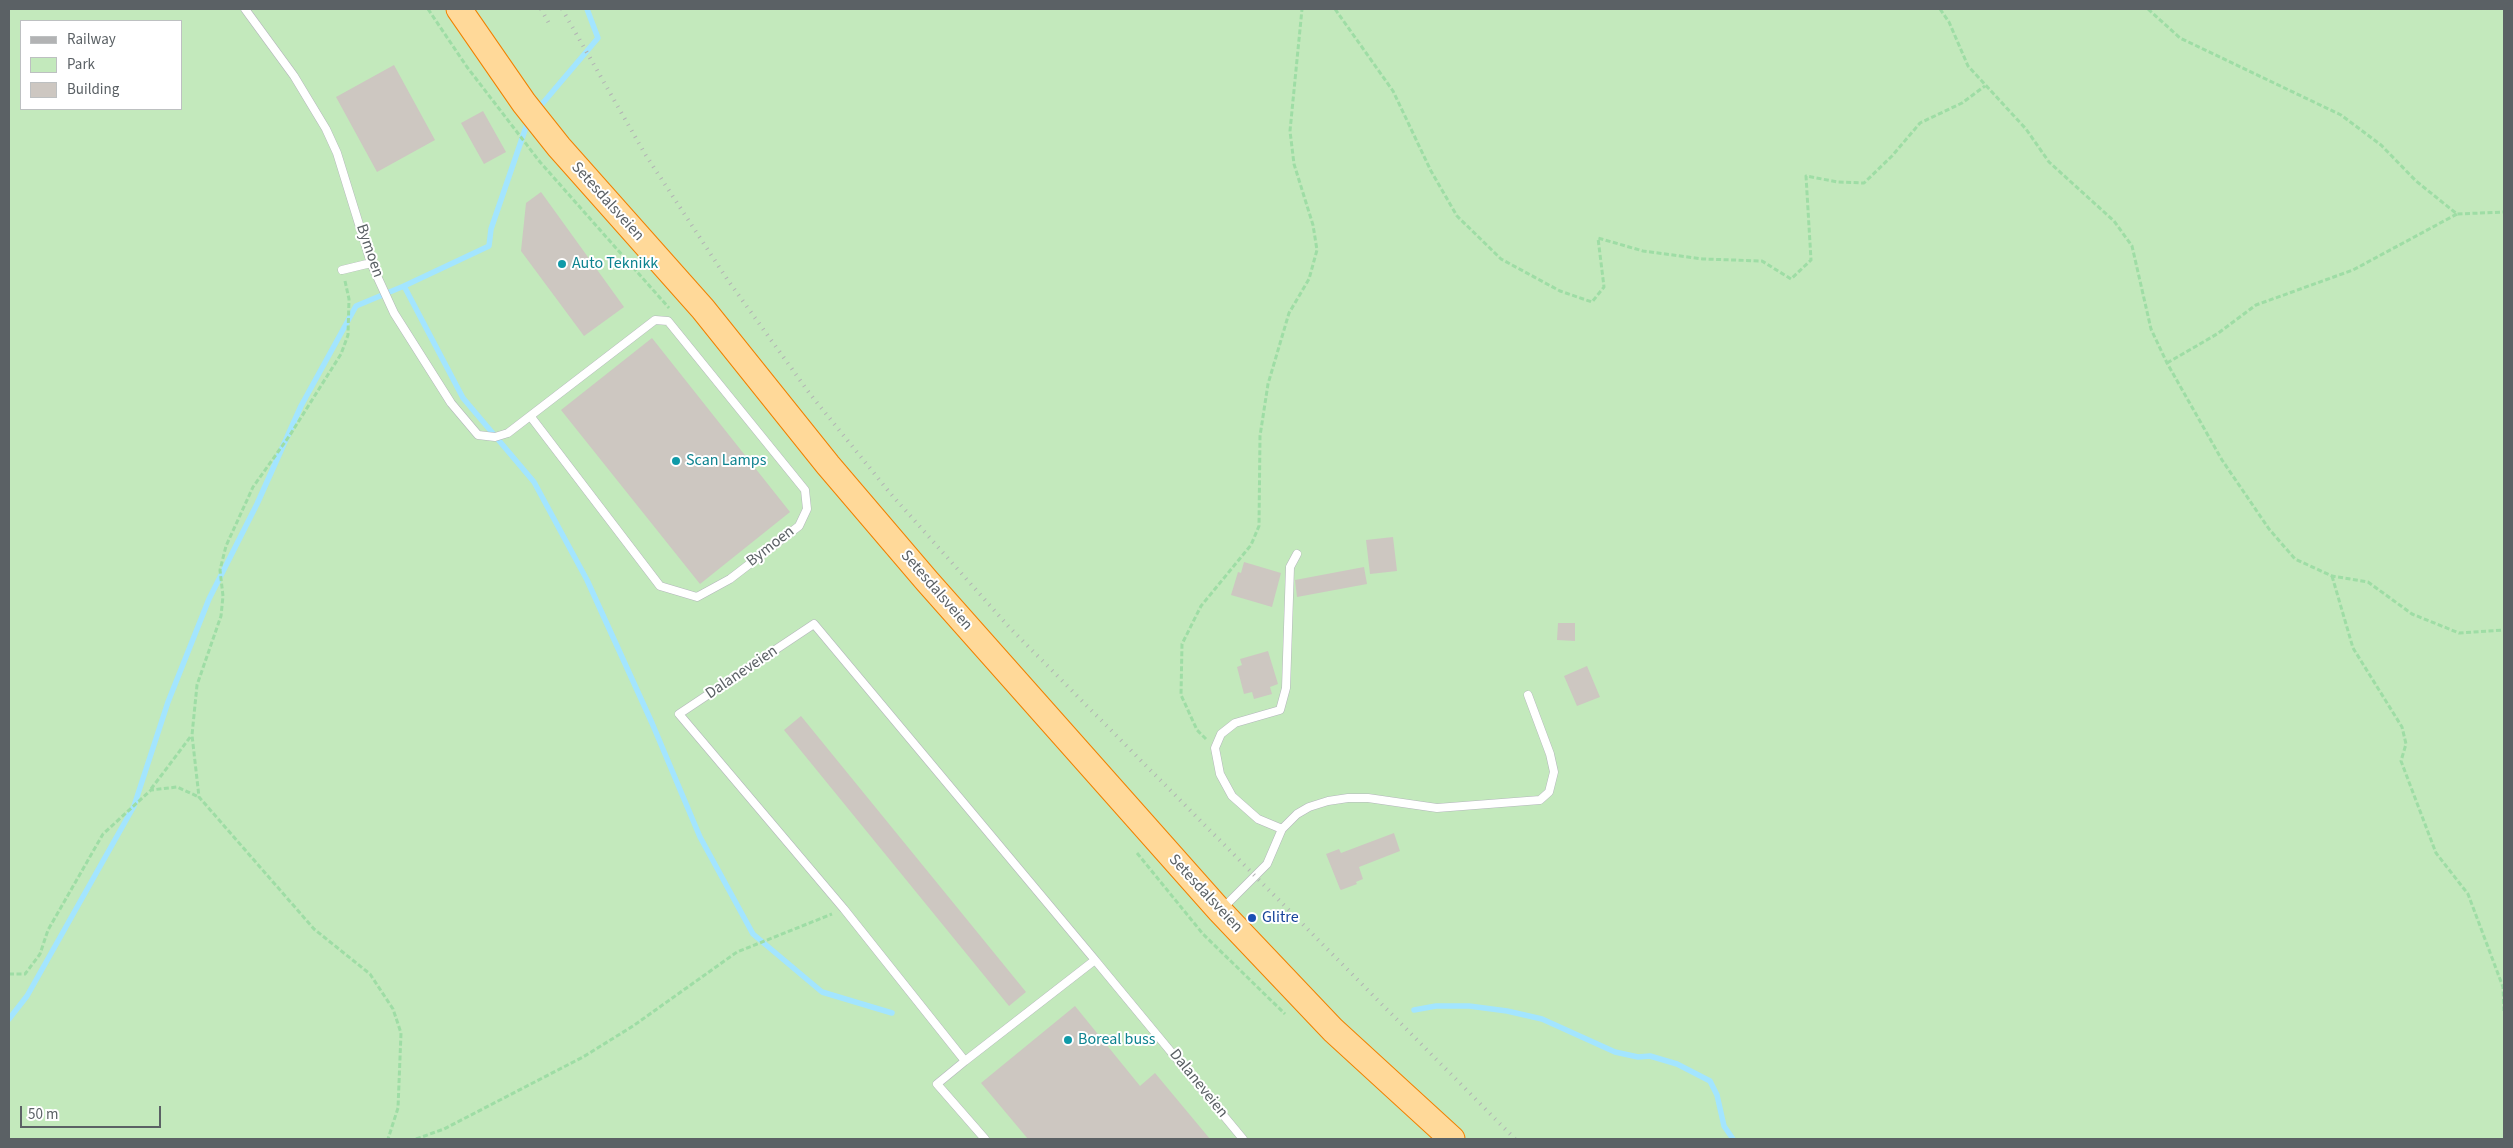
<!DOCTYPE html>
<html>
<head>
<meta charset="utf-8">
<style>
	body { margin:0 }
	#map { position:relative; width:2513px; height:1148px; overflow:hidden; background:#efeae3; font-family:"Source Sans 3",sans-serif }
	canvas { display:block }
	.frame { position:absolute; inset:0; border:10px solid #5b6165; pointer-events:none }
	.legend { position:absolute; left:20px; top:20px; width:162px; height:90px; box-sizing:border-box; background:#fff; border:1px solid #bdc0c1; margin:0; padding:6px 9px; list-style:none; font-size:15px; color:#5b6165 }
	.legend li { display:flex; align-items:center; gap:10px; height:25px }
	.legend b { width:25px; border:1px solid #bdc0c1 }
	.scale { position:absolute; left:20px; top:1106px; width:141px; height:22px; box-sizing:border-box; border:2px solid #5b6165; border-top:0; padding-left:6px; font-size:15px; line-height:18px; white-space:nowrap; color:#5b6165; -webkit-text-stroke:4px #fff; paint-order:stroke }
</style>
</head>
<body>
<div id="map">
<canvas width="2513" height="1148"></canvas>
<div class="frame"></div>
<ul class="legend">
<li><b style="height:6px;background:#b2b3b4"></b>Railway</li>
<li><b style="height:14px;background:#c3e9bc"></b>Park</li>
<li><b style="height:14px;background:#cdc7c1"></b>Building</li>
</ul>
<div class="scale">50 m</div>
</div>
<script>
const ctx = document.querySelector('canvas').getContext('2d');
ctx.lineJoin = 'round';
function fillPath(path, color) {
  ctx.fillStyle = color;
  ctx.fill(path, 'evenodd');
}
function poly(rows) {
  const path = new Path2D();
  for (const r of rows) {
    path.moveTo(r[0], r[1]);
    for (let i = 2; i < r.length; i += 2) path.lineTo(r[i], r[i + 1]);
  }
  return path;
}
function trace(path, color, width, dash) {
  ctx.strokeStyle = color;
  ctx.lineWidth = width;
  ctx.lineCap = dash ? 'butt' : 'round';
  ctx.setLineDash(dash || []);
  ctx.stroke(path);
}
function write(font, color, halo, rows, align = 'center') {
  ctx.font = font + ' "Source Sans 3",sans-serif';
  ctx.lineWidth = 4;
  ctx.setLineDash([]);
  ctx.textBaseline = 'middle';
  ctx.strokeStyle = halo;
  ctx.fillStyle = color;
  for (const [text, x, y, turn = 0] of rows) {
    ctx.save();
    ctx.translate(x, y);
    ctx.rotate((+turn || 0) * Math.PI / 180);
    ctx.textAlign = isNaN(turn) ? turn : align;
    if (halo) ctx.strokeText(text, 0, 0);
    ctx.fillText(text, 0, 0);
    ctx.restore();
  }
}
fillPath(poly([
	[9,9,2504,9,2504,1139,9,1139],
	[21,21,181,21,181,109,21,109]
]), '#c3e9bc');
trace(poly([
	[537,110,598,38,587,9],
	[404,286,489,246,491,229,528,121],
	[1414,1010,1436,1006,1469,1006,1507,1011,1542,1019,1615,1052,1638,1057,1650,1056,1677,1064,1710,1081,1717,1095,1724,1126,1733,1139],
	[9,1019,27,996,134,806,168,702,209,599,257,504,301,406,356,306,404,286,463,398,534,482,587,580,652,723,700,837,753,934,822,992,892,1013]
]), '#a3e5ff', 5.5);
fillPath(poly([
	[394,65,435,140,377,172,336,97],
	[483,111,506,152,484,164,461,123],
	[541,192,624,307,584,336,521,251,526,203],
	[652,338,790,512,700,584,561,410],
	[1393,537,1397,571,1370,574,1366,540],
	[1244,562,1281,573,1272,607,1231,595,1238,572,1241,573],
	[1364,567,1367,584,1297,597,1295,580],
	[1558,623,1575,623,1575,641,1557,640],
	[1268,651,1278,684,1270,687,1272,694,1254,699,1252,692,1244,694,1237,667,1242,665,1240,659],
	[1587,666,1600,697,1577,706,1564,676],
	[801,716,1026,992,1009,1006,784,730],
	[1394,833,1400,851,1359,867,1363,879,1356,882,1357,884,1341,890,1340,889,1326,854,1339,849,1341,853],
	[1075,1006,1140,1086,1155,1073,1210,1139,1028,1139,981,1083]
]), '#cdc7c1');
const service = poly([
	[245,9,294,76,326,129,337,153,371,263,394,313,451,403,478,435,495,437,508,433,655,320,668,321,805,490,807,509,799,526,730,579,697,597,660,586,531,417],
	[342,270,371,263],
	[1282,829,1258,819,1232,796,1220,774,1215,748,1221,734,1235,723,1280,710,1286,688,1290,567,1297,554],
	[1223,908,1267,864,1282,829,1297,814,1309,807,1328,801,1348,798,1368,798,1437,808,1540,800,1549,792,1554,772,1550,754,1528,695],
	[965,1061,1095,960,1243,1139],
	[985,1139,937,1084,965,1061,844,909,679,714,814,624,1095,960]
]);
const trunk = poly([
	[459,9,524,103,559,147,703,309,828,465,927,581,1220,911,1333,1030,1452,1139]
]);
trace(service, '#b3b7bb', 9);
trace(trunk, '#f28100', 27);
trace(poly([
	[428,9,467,67,540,162,669,308],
	[1335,9,1393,91,1431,171,1457,216,1501,259,1560,291,1592,302,1604,287,1598,238,1643,251,1703,259,1762,261,1791,279,1811,260,1806,176,1838,182,1864,183,1892,156,1920,123,1962,103,1985,86],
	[1940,9,1949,22,1968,66,2026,129,2049,162,2114,221,2132,246,2151,329,2167,363,2222,460,2269,529,2295,559,2332,576,2368,582,2412,614,2459,633,2504,630],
	[2148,9,2180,38,2341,115,2381,145,2416,181,2457,214,2504,212],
	[345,281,349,299,348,335,341,354,290,435,253,487,226,546,220,570,223,596,221,616,197,685,192,735,199,797,314,929,370,974,393,1009,401,1033,398,1108,388,1139],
	[2167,363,2217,334,2256,305,2353,270,2457,214],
	[2332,576,2353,648,2402,727,2406,744,2401,761,2436,853,2468,894,2503,987,2504,1011],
	[1206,739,1197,730,1181,695,1182,644,1201,606,1251,545,1259,526,1260,436,1268,384,1289,313,1309,279,1317,250,1313,225,1294,164,1290,131,1302,9],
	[151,789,191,736],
	[1137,853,1203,934,1285,1014],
	[9,974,25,974,40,954,48,930,103,834,151,790,177,787,199,797],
	[416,1139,444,1129,583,1057,633,1026,737,952,832,914]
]), '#9edda5', 3, [5, 2.5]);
trace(service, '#fff', 8);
trace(trunk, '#ffd999', 25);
trace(poly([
	[541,9,551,27],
	[562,9,645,154,727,279,810,394,890,493,1009,627,1515,1139]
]), '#b2b3b4', 4, [1, 6]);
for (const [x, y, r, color] of [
	[562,264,5,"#0f9aa8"],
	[676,461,5,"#0f9aa8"],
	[1252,918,5,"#1a4fb4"],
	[1068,1040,5,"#0f9aa8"]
]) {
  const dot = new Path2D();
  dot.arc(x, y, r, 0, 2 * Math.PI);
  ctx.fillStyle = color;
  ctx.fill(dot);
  trace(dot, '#fff', 2);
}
write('16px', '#5b6165', '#fff', [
	["Setesdalsveien",607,202,48],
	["Bymoen",369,251,71],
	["Bymoen",771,547,-38],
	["Setesdalsveien",936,591,49],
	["Dalaneveien",742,673,-34],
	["Setesdalsveien",1205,894,47],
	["Dalaneveien",1198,1084,51]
]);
write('16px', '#0d838f', '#fff', [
	["Auto Teknikk",572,264],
	["Scan Lamps",686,461],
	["Boreal buss",1078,1040]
], 'left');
write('16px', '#164399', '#fff', [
	["Glitre",1262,918]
], 'left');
</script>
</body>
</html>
